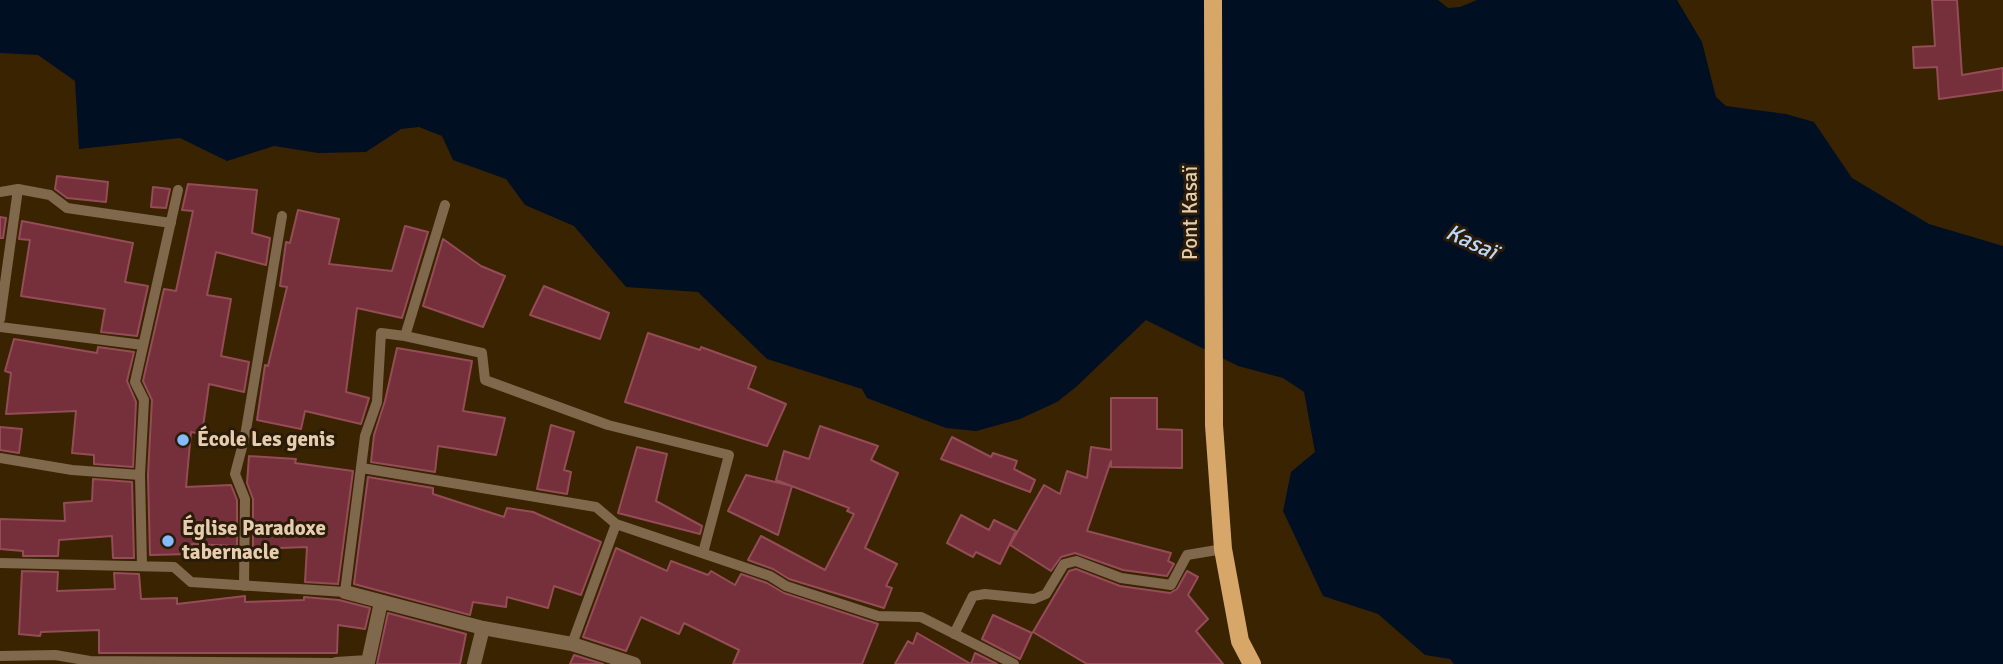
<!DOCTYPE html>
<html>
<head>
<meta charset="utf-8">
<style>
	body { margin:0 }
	canvas { display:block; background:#392301 }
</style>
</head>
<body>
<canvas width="2003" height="664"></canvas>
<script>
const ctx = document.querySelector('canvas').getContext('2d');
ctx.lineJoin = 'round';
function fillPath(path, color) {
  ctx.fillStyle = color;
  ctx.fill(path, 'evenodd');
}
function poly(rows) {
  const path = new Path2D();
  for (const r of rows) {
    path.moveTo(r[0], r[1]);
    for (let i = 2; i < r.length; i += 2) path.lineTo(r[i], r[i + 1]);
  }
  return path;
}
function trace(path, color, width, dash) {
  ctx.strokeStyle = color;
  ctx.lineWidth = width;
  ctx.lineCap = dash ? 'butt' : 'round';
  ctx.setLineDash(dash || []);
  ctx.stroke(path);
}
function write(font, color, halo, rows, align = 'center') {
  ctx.font = font + ' Signika,sans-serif';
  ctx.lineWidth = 6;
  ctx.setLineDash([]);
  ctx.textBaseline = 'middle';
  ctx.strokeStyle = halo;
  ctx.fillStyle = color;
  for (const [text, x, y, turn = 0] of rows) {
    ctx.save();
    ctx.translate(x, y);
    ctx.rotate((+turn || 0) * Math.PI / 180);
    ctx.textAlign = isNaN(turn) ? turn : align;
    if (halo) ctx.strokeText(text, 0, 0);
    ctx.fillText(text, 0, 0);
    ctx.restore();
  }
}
fillPath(poly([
	[0,0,1438,0,1448,8,1460,7,1477,0,1677,0,1702,42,1716,97,1726,106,1786,114,1814,122,1852,178,1929,224,2003,246,2003,664,1454,664,1450,659,1425,655,1378,614,1323,596,1283,511,1291,472,1315,452,1304,392,1283,378,1238,366,1146,320,1076,387,1057,402,1020,419,976,431,946,428,867,398,862,389,767,359,698,292,626,287,574,226,525,205,506,179,453,160,442,136,419,127,401,129,366,152,318,153,274,146,227,161,180,138,79,149,75,81,38,55,0,53]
]), '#010f22');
const building = poly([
	[1932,0,1957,0,1962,75,2003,68,2003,90,1939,99,1937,67,1914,68,1913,47,1935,46,1932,0],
	[57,176,108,182,106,202,67,198,55,189,57,176],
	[188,184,257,190,252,233,270,238,266,265,216,252,207,295,231,299,221,356,249,362,244,392,209,384,202,434,191,432,186,487,231,485,237,500,237,546,192,544,192,554,150,555,148,475,152,400,143,381,164,289,176,291,193,211,182,210,188,184],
	[153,187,170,189,166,208,151,207,153,187],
	[298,210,339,219,329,264,392,271,405,226,428,232,402,318,357,308,346,392,369,398,361,424,305,411,301,429,257,420,265,365,268,366,287,287,280,286,286,242,290,243,298,210],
	[0,217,6,218,3,238,0,238,0,217],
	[22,221,133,243,125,282,148,286,137,336,101,332,105,309,21,296,30,240,19,239,22,221],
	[443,239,481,266,505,276,483,327,423,306,443,239],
	[544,286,609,313,600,339,530,315,544,286],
	[648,333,700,350,701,347,756,367,748,388,786,404,767,446,625,402,648,333],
	[14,339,97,353,98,347,134,352,127,381,136,402,133,467,94,464,94,455,72,453,76,411,6,414,11,373,5,371,14,339],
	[397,348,472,361,463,411,505,418,496,455,438,446,435,472,371,462,374,435,385,401,397,348],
	[1111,398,1157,398,1157,429,1182,430,1182,468,1111,467,1111,461,1087,531,1171,553,1168,561,1174,564,1167,576,1123,570,1075,553,1061,557,1051,571,1010,545,1044,485,1060,494,1067,471,1087,478,1091,447,1111,450,1111,398],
	[551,425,574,432,564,470,571,472,567,494,537,489,551,425],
	[820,426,878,446,871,460,898,473,865,548,897,564,886,586,892,588,884,608,789,579,773,569,748,560,761,536,825,570,854,514,847,511,849,508,776,480,784,451,809,459,820,426],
	[0,427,22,429,19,453,0,450,0,427],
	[952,437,991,457,993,453,1017,461,1014,469,1035,480,1030,492,941,459,952,437],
	[637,447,667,454,656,501,702,526,700,534,618,513,637,447],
	[249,456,296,459,295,463,353,471,338,584,305,582,307,547,253,549,253,499,247,483,249,456],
	[746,475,792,486,778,535,728,511,746,475],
	[368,477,433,488,433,494,504,517,507,508,533,512,601,542,581,595,554,586,548,608,507,597,506,607,473,602,470,615,354,584,368,477],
	[93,479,132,482,134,558,113,558,112,536,59,540,58,556,23,556,23,551,0,549,0,519,65,521,64,503,92,501,93,479],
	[961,515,989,530,994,520,1016,531,1000,564,976,552,973,557,947,543,961,515],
	[616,548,667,571,671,561,708,575,711,571,735,585,741,574,767,583,784,593,878,624,862,664,733,664,739,650,684,623,679,634,641,617,626,651,583,637,616,548],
	[1076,569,1120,586,1170,593,1177,589,1187,571,1198,577,1188,595,1208,619,1196,631,1223,664,1087,664,1033,632,1069,571,1076,569],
	[22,571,58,572,57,591,115,589,114,573,139,574,141,599,177,598,177,604,245,596,245,602,304,600,304,597,339,600,370,608,365,629,338,625,337,653,99,653,99,630,41,632,40,636,19,634,22,571],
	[388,613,466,634,460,664,377,664,388,613],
	[993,615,1032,633,1020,659,982,639,993,615],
	[917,633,971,664,975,653,997,664,895,664,908,641,913,644,917,633],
	[574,655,603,664,570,664,574,655]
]);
fillPath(building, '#75303b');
trace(building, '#944c56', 2);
trace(poly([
	[0,192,18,189,50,195,67,208,171,223],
	[0,319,18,189],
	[0,327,143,345],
	[405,336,482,353,485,380,608,425,729,455,703,553],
	[0,458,72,470,140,475],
	[362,468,596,507,616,524,770,576,786,586,878,616,921,617,1014,664],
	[0,563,174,567,191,582,345,592,365,436,377,402,381,333,405,336,445,205],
	[142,566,140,475,144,400,135,382,178,190],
	[244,586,245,499,235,474,245,436,282,216],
	[954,634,973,596,985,594,1034,599,1046,594,1064,564,1076,561,1121,578,1171,585,1187,555,1223,549],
	[572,644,616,524],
	[0,656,55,655,90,661,336,663]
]), '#7f684b', 10);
trace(poly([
	[345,592,483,628,572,644,634,664],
	[336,664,368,662,381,602],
	[474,664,483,628]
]), '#7f684b', 14);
trace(poly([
	[1213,0,1214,425,1223,549,1240,641,1252,664]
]), '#d7a769', 18);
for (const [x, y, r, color] of [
	[183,440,7,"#85bbfb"],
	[168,541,7,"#85bbfb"]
]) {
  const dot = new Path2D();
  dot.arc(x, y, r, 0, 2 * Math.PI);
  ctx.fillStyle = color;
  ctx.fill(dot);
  trace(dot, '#2a1c08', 2.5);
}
write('21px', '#e6cdaf', '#2a1c08', [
	["Pont Kasaï",1191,213,-90]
]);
write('bold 21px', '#e6cdaf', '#2a1c08', [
	["École Les genis",197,440],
	["Église Paradoxe",182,529],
	["tabernacle",182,553]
], 'left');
write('italic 23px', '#bbd8fb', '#2a1c08', [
	["Kasaï",1471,243,25]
]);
</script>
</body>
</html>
